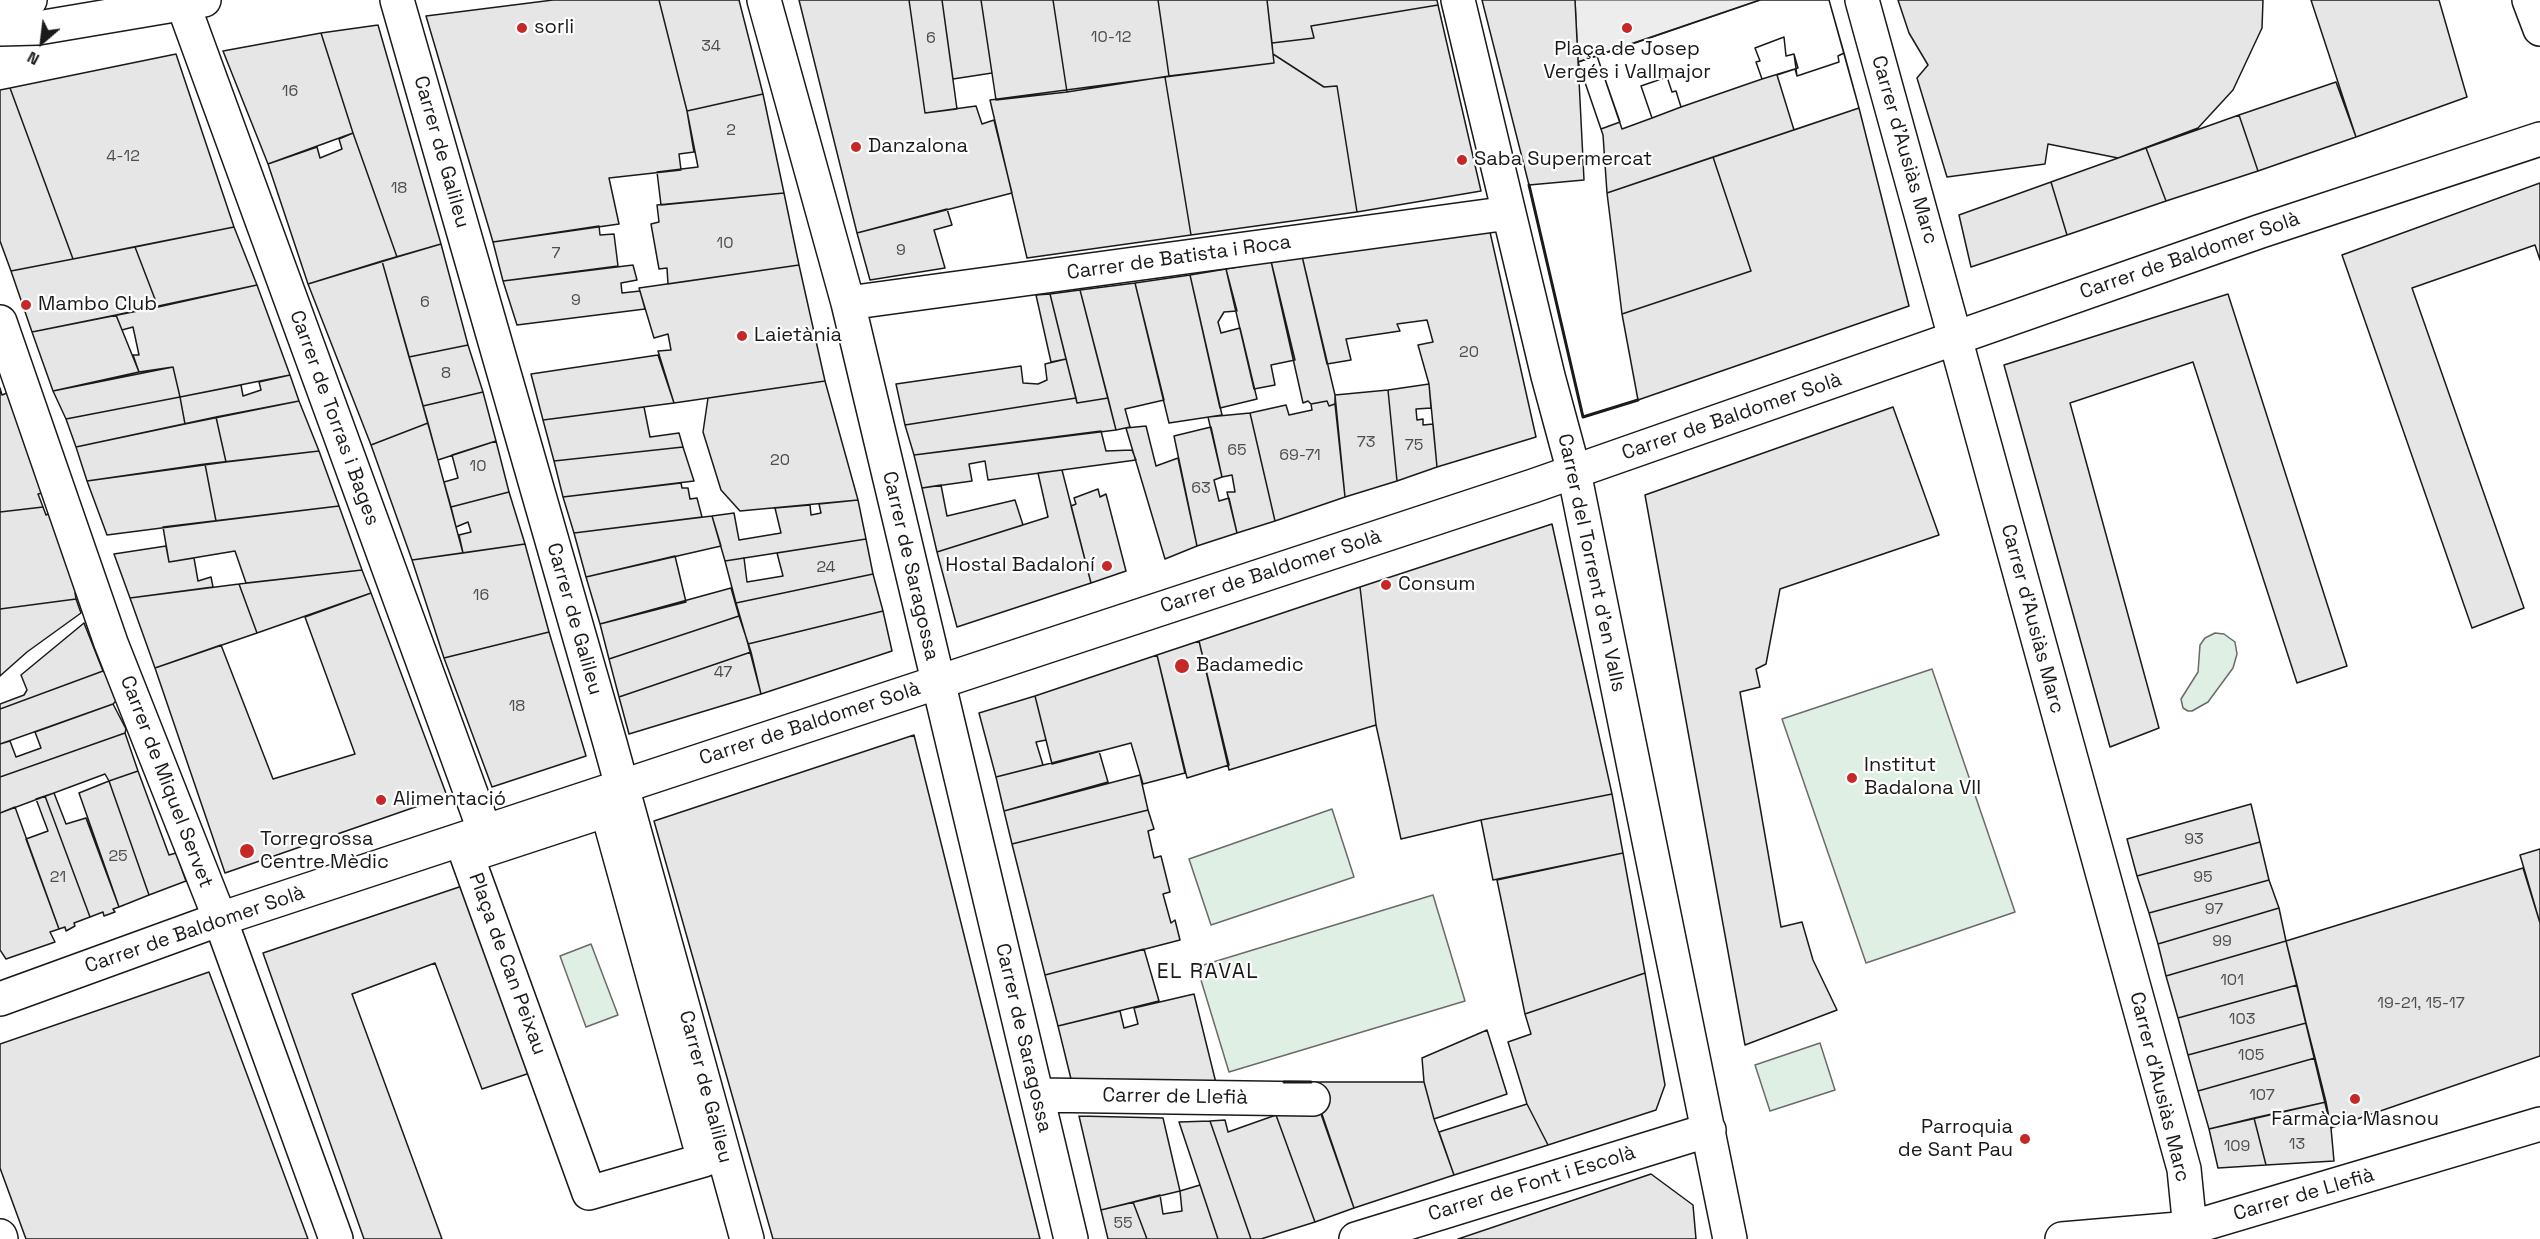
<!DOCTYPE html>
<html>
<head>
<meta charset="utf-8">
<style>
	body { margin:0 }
	#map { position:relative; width:2540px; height:1239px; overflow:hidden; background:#fff; font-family:"Space Grotesk",sans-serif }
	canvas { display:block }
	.north { position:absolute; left:12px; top:12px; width:60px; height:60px; -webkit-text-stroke:4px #fff; paint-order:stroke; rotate:208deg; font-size:16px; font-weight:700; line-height:24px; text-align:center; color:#1a1a1a }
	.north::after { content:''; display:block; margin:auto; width:21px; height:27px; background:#1a1a1a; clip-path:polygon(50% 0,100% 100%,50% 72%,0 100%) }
</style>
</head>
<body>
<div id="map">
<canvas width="2540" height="1239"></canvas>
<div class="north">N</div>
</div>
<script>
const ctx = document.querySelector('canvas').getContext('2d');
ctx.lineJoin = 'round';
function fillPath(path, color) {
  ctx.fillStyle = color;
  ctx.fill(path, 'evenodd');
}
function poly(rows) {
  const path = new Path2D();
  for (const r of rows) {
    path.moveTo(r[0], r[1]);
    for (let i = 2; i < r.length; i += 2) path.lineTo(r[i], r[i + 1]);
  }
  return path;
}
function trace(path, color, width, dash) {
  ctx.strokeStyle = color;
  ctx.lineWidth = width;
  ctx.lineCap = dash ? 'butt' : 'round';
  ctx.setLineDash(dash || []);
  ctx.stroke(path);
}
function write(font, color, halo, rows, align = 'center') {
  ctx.font = font + ' "Space Grotesk",sans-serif';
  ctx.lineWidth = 4.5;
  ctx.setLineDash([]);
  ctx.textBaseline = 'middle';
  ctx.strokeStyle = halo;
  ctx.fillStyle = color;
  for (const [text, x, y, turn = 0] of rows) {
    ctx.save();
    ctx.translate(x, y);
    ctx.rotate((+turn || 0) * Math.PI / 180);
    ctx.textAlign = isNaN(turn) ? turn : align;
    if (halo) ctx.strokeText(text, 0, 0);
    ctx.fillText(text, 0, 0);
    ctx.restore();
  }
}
const green = poly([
	[2215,633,2224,634,2235,642,2237,654,2233,668,2208,702,2192,711,2188,711,2183,708,2181,699,2198,672,2200,645,2205,638,2215,633],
	[1932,669,2015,912,1866,963,1782,719,1932,669],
	[1332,809,1354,877,1211,925,1189,859,1332,809],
	[1433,895,1465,1001,1229,1072,1197,967,1433,895],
	[591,944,618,1015,586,1027,560,956,591,944],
	[1820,1043,1835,1090,1770,1111,1755,1065,1820,1043]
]);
fillPath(green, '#e0efe3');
trace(green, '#6a6a6a', 1.5);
const parking = poly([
	[1575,0,1760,0,1578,62,1575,0]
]);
fillPath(parking, '#ededed');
trace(parking, '#6a6a6a', 1.5);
const building = poly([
	[553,0,659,0,687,111,694,152,679,154,681,170,609,178,619,224,493,242,426,16,553,0],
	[659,0,739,0,763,94,687,111,659,0],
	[799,0,909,0,925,113,976,106,982,124,994,120,1012,193,857,233,799,0],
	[909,0,942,0,957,109,925,113,909,0],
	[942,0,981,0,992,73,953,79,942,0],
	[981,0,1053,0,1067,92,996,100,981,0],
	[1053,0,1158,0,1169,76,1067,92,1053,0],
	[1158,0,1267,0,1274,63,1169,76,1158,0],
	[1267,0,1437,0,1438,5,1311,26,1314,38,1272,43,1267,0],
	[1482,0,1575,0,1584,180,1529,185,1482,0],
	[1760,0,1829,0,1859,108,1607,193,1603,135,1578,62,1760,0],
	[1760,0,1829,0,1844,53,1838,56,1839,62,1797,76,1794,54,1786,56,1784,37,1755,48,1760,61,1756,62,1762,79,1681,107,1676,91,1672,92,1667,77,1641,86,1652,118,1622,129,1597,56,1760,0],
	[1898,0,2263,0,2262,28,2233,90,2198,128,2118,158,2048,144,2045,164,1947,177,1917,78,1928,65,1909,33,1898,0],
	[2311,0,2439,0,2467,97,2356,137,2311,0],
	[1438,5,1481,191,1357,212,1337,86,1324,87,1273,54,1272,43,1314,38,1311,26,1438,5],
	[378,25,441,244,397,257,353,133,321,33,378,25],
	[321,33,353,133,268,164,223,51,321,33],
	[1784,37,1786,56,1794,54,1798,68,1762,79,1756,62,1760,61,1755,48,1784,37],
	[1844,53,1859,108,1794,130,1777,75,1795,69,1797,76,1839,62,1838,56,1844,53],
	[176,54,234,227,73,259,10,88,176,54],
	[1273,54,1324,87,1337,86,1357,212,1191,235,1165,77,1274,63,1273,54],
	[1597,56,1620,122,1601,129,1578,62,1597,56],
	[1165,77,1191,235,1027,258,990,100,1165,77],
	[1667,77,1672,92,1676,91,1681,107,1652,118,1641,86,1667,77],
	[2336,82,2356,137,2258,171,2239,115,2336,82],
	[10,88,73,259,11,271,0,241,0,90,10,88],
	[763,94,784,193,661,205,657,172,698,167,687,111,763,94],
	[1859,108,1909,306,1638,400,1622,314,1751,271,1713,157,1859,108],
	[2239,115,2258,171,2166,201,2146,148,2239,115],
	[353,133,397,257,308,284,268,164,317,147,320,158,342,149,339,139,353,133],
	[2146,148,2166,201,2067,235,2051,182,2146,148],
	[1713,157,1751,271,1622,314,1607,193,1713,157],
	[2051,182,2067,235,1971,267,1959,215,2051,182],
	[2540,183,2540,260,2535,245,2412,288,2524,608,2472,628,2342,255,2540,183],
	[784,193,799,265,668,284,667,268,659,269,651,224,659,222,657,205,784,193],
	[947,209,952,225,934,230,945,268,870,280,857,233,947,209],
	[599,226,600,235,614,234,618,266,503,281,493,242,599,226],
	[234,227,257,285,158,307,135,247,234,227],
	[1490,232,1536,437,1437,467,1429,384,1418,345,1433,342,1427,320,1397,324,1400,331,1346,339,1351,360,1327,364,1302,256,1490,232],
	[441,244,468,345,409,357,382,261,441,244],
	[135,247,158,307,32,332,11,271,135,247],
	[1302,256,1335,395,1335,404,1329,406,1327,401,1311,404,1308,401,1303,403,1271,261,1302,256],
	[382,261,428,423,371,445,308,284,382,261],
	[1271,261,1295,360,1271,365,1275,385,1254,389,1226,269,1271,261],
	[633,265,637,280,621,283,622,293,640,291,645,309,517,325,503,281,633,265],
	[799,265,825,381,674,403,658,351,671,350,668,334,654,338,639,288,799,265],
	[1226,269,1237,311,1224,312,1218,322,1221,333,1240,328,1257,399,1220,408,1190,275,1226,269],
	[1190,275,1222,415,1169,423,1135,283,1190,275],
	[1135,283,1164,400,1125,409,1130,427,1116,430,1080,290,1135,283],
	[257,285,290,375,180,397,173,367,139,372,133,355,139,355,133,327,122,330,116,315,257,285],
	[1080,290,1108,398,1077,403,1050,294,1080,290],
	[1050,294,1066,359,1051,362,1036,295,1050,294],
	[2228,294,2347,666,2297,683,2193,362,2070,403,2159,728,2110,747,2004,365,2228,294],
	[116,315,139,372,53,391,32,332,116,315],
	[468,345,483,392,423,406,409,357,468,345],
	[658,355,674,403,543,420,531,374,658,355],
	[1066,359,1076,398,905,425,896,384,1021,366,1023,383,1038,384,1047,380,1045,364,1066,359],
	[173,367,180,397,66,419,53,391,173,367],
	[290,375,299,401,185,424,180,397,241,385,243,396,261,390,259,382,290,375],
	[825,381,858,500,740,511,721,490,703,432,708,398,825,381],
	[1429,384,1431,408,1416,409,1417,420,1423,419,1423,425,1433,424,1437,467,1397,481,1388,390,1429,384],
	[0,388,2,395,7,393,43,493,38,494,43,507,0,512,0,388],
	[1388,390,1397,481,1345,497,1335,395,1388,390],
	[483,392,496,441,438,460,423,406,483,392],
	[180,397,185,424,76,447,66,419,180,397],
	[1076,398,1077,403,1108,398,1116,430,914,455,905,425,1076,398],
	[299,401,319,451,226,462,216,417,299,401],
	[1327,401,1329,406,1335,404,1345,497,1275,521,1250,413,1286,405,1289,415,1312,410,1311,404,1327,401],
	[644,407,650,437,679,433,683,447,554,461,543,420,644,407],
	[1893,407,1939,535,1780,589,1766,664,1756,669,1760,687,1740,692,1781,927,1802,922,1813,960,1837,1010,1745,1045,1645,495,1893,407],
	[1250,413,1275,521,1237,533,1227,492,1235,492,1232,475,1222,477,1208,417,1250,413],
	[216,417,226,462,87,481,76,447,216,417],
	[428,423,463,553,412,560,371,445,428,423],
	[1146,426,1156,466,1178,458,1197,546,1165,559,1126,428,1146,426],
	[1211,427,1222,477,1214,480,1219,501,1229,498,1237,533,1197,546,1174,436,1211,427],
	[1101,431,1106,451,1132,450,1136,460,988,480,985,461,969,464,972,481,922,488,914,455,1101,431],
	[496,441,509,492,451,507,444,482,458,478,452,455,496,441],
	[683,447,694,481,563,497,554,461,683,447],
	[319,451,339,506,216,521,205,464,319,451],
	[205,464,216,521,107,535,87,481,205,464],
	[1062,470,1091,583,957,627,937,552,1048,517,1038,473,1062,470],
	[681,483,682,488,688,488,690,499,697,498,702,517,574,533,563,497,681,483],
	[941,485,947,516,1015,500,1023,525,937,552,922,488,941,485],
	[1098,489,1100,497,1106,494,1126,571,1091,583,1071,506,1076,504,1074,498,1098,489],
	[509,492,525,544,463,553,459,535,471,532,468,522,456,527,451,507,509,492],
	[858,500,866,539,725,561,712,516,734,513,739,540,781,533,775,508,810,505,811,515,821,513,819,504,858,500],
	[339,506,362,570,246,583,235,551,169,562,163,527,339,506],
	[43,507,46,515,50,513,78,592,75,593,76,599,0,609,0,512,43,507],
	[712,516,721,546,586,577,574,533,712,516],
	[1552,524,1612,794,1481,820,1401,839,1376,725,1360,587,1552,524],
	[866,539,873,574,736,603,725,561,744,558,747,582,783,576,777,553,866,539],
	[525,544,549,632,444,658,412,560,525,544],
	[166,546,169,562,194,558,198,581,211,577,213,587,130,598,114,554,166,546],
	[675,556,686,602,600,624,586,577,675,556],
	[362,570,371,593,257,633,239,584,362,570],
	[873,574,883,611,748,644,736,603,873,574],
	[239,584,257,633,155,668,130,598,239,584],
	[1360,587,1376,725,1229,770,1199,641,1360,587],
	[731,588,739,616,609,659,600,624,731,588],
	[371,593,447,796,225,873,155,668,221,645,273,779,355,754,305,617,371,593],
	[76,599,81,613,27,652,0,676,0,609,76,599],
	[883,611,892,651,761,694,748,644,883,611],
	[739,616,751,652,619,697,609,659,739,616],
	[84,623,103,671,0,709,0,704,24,695,27,690,21,675,84,623],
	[549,632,586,756,492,787,444,658,549,632],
	[1199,641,1229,765,1187,778,1157,655,1199,641],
	[751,652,761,694,629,734,619,697,751,652],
	[1157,655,1185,773,1143,784,1131,743,1052,764,1035,696,1157,655],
	[103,671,108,676,118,699,113,704,0,744,0,709,103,671],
	[1035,696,1046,740,1036,742,1043,765,996,777,979,713,1035,696],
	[113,704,126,729,125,733,0,777,0,744,10,741,16,757,41,748,35,732,113,704],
	[125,733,138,771,109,781,105,774,0,813,0,777,125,733],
	[914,735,1040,1239,773,1239,654,821,914,735],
	[1099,751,1108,782,1004,811,996,777,1099,751],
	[138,771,169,855,176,853,186,881,149,895,109,781,138,771],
	[1140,775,1148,810,1012,844,1004,811,1140,775],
	[109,781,149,895,119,907,79,793,109,781],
	[54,793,66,824,86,818,119,907,113,909,115,912,104,916,103,912,90,917,45,796,54,793],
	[1612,794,1623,853,1493,880,1481,820,1612,794],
	[45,796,90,917,74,923,75,926,66,931,65,927,59,929,26,839,48,831,36,799,45,796],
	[2251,804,2260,842,2137,876,2127,839,2251,804],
	[15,807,59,929,50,932,55,942,6,959,0,950,0,813,15,807],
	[1148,810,1154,829,1148,831,1154,858,1161,856,1170,892,1163,894,1171,923,1175,920,1180,940,1045,975,1012,844,1148,810],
	[2260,842,2269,880,2149,913,2137,876,2260,842],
	[2540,849,2540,923,2520,855,2540,849],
	[1623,853,1645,973,1525,1014,1497,880,1623,853],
	[2523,868,2540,923,2540,1056,2331,1128,2286,941,2523,868],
	[480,880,548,1067,482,1089,435,963,352,994,442,1239,364,1239,263,953,480,880],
	[2269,880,2279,908,2158,944,2149,913,2269,880],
	[2279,908,2286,941,2166,976,2158,944,2279,908],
	[2286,941,2297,985,2178,1018,2166,976,2286,941],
	[1144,949,1159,1001,1058,1026,1045,975,1144,949],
	[209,972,308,1239,26,1239,0,1168,0,1044,209,972],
	[1645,973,1665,1085,1656,1110,1548,1145,1527,1104,1508,1042,1531,1034,1525,1014,1645,973],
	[2297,985,2306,1023,2188,1055,2178,1018,2297,985],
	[1194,994,1216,1083,1071,1079,1058,1026,1120,1011,1124,1028,1138,1024,1134,1008,1194,994],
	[2306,1023,2315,1058,2198,1091,2188,1055,2306,1023],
	[1487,1030,1507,1094,1434,1119,1424,1082,1422,1058,1487,1030],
	[2315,1058,2326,1102,2209,1129,2198,1091,2315,1058],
	[1311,1082,1424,1082,1434,1119,1454,1175,1354,1208,1311,1082],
	[2326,1102,2331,1128,2334,1161,2266,1165,2254,1118,2326,1102],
	[1527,1104,1548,1145,1454,1175,1439,1132,1527,1104],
	[1321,1114,1354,1208,1315,1222,1276,1115,1321,1114],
	[1276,1115,1315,1222,1261,1239,1251,1239,1210,1121,1225,1120,1228,1132,1276,1115],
	[1079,1116,1163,1118,1180,1191,1101,1210,1079,1116],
	[2254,1118,2266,1165,2218,1168,2209,1129,2254,1118],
	[1210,1121,1251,1239,1218,1239,1179,1122,1210,1121],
	[1651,1174,1693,1205,1696,1239,1458,1239,1651,1174],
	[1200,1185,1218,1239,1147,1239,1133,1202,1160,1195,1163,1214,1182,1211,1180,1191,1200,1185],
	[1133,1202,1147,1239,1108,1239,1101,1210,1133,1202]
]);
fillPath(building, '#e6e6e6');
trace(building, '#1a1a1a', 1.5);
const street = poly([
	[397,0,610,743,747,1239],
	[764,0,848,303,1071,1239],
	[1458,0,1548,376,1574,472,1730,1239],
	[1862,0,2184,1169,2191,1239],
	[2529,0,2540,29],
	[183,4,485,832],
	[0,11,30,0],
	[848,303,1509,213],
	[0,322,111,643,220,919,336,1239],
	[607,810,704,1160,589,1193,467,856,607,810],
	[1037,1095,1313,1099],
	[0,1236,1,1239],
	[1356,1239,1709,1130],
	[2062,1239,2190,1228,2540,1124]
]);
const primary = poly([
	[0,29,38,28,204,0],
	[0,999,220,919,1533,486,2261,231,2540,139]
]);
trace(street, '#1a1a1a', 36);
trace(primary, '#1a1a1a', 36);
trace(street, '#fff', 33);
trace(primary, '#fff', 33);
trace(poly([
	[1529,185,1583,417,1638,400],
	[1284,1082,1311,1082]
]), '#1a1a1a', 3);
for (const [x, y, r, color] of [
	[522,28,6,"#c62828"],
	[1627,28,6,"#c62828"],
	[856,147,6,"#c62828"],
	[1462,160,6,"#c62828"],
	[26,305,6,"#c62828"],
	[742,336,6,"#c62828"],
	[1107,566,6,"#c62828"],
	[1386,585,6,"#c62828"],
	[1182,666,8,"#c62828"],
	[1852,778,6,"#c62828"],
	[381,800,6,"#c62828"],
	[247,851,8,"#c62828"],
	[2355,1099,6,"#c62828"],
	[2025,1139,6,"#c62828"]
]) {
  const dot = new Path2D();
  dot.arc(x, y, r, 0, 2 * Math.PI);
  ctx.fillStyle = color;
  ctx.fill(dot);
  trace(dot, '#fff', 2);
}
write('16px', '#4d4d4d', null, [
	["10-12",1111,38],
	["6",931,39],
	["34",711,47],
	["16",290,92],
	["2",731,131],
	["4-12",123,157],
	["18",399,189],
	["10",725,244],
	["9",901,251],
	["7",556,254],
	["9",576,301],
	["6",425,303],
	["20",1469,353],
	["8",446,374],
	["73",1366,443],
	["75",1414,446],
	["65",1237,451],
	["69-71",1300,456],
	["20",780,461],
	["10",478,467],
	["63",1201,489],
	["24",826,568],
	["16",481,596],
	["47",723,673],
	["18",517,707],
	["93",2194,840],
	["25",118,857],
	["21",58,878],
	["95",2203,878],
	["97",2214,910],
	["99",2222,942],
	["101",2232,981],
	["19-21, 15-17",2421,1004],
	["103",2242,1020],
	["105",2251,1056],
	["107",2262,1096],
	["13",2297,1145],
	["109",2237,1147],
	["55",1123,1224]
]);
write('20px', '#1a1a1a', '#fff', [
	["sorli",534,28],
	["Plaça de Josep",1627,50,"center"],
	["Vergés i Vallmajor",1627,73,"center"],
	["Danzalona",868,147],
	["Saba Supermercat",1474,160],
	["Mambo Club",38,305],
	["Laietània",754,336],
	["Hostal Badaloní",1095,566,"right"],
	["Consum",1398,585],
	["Badamedic",1196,666],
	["Institut",1864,766],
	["Badalona VII",1864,789],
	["Alimentació",393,800],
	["Torregrossa",260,840],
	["Centre Mèdic",260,863],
	["Farmàcia Masnou",2355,1120,"center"],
	["Parroquia",2013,1128,"right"],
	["de Sant Pau",2013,1151,"right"]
], 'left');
write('20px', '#1a1a1a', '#fff', [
	["Carrer d'Ausiàs Marc",1904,150,74],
	["Carrer de Galileu",441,152,74],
	["Carrer de Baldomer Solà",2190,256,-19],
	["Carrer de Batista i Roca",1179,258,-8],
	["Carrer de Baldomer Solà",1732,417,-19],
	["Carrer de Torras i Bages",334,418,70],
	["Carrer del Torrent d'en Valls",1591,563,78],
	["Carrer de Saragossa",910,566,77],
	["Carrer de Baldomer Solà",1271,572,-18],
	["Carrer de Galileu",574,619,74],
	["Carrer d'Ausiàs Marc",2032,619,75],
	["Carrer de Baldomer Solà",810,724,-18],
	["Carrer de Miquel Servet",166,782,69],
	["Carrer de Baldomer Solà",195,930,-19],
	["Plaça de Can Peixau",507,964,70],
	["Carrer de Saragossa",1023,1038,77],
	["Carrer de Galileu",705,1087,75],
	["Carrer d'Ausiàs Marc",2159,1087,76],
	["Carrer de Llefià",1175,1097,1],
	["Carrer de Font i Escolà",1532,1184,-17],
	["Carrer de Llefià",2304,1195,-16]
]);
ctx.letterSpacing = '1.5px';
write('21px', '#1a1a1a', '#fff', [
	["EL RAVAL",1208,972]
]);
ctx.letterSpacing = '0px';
</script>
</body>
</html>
